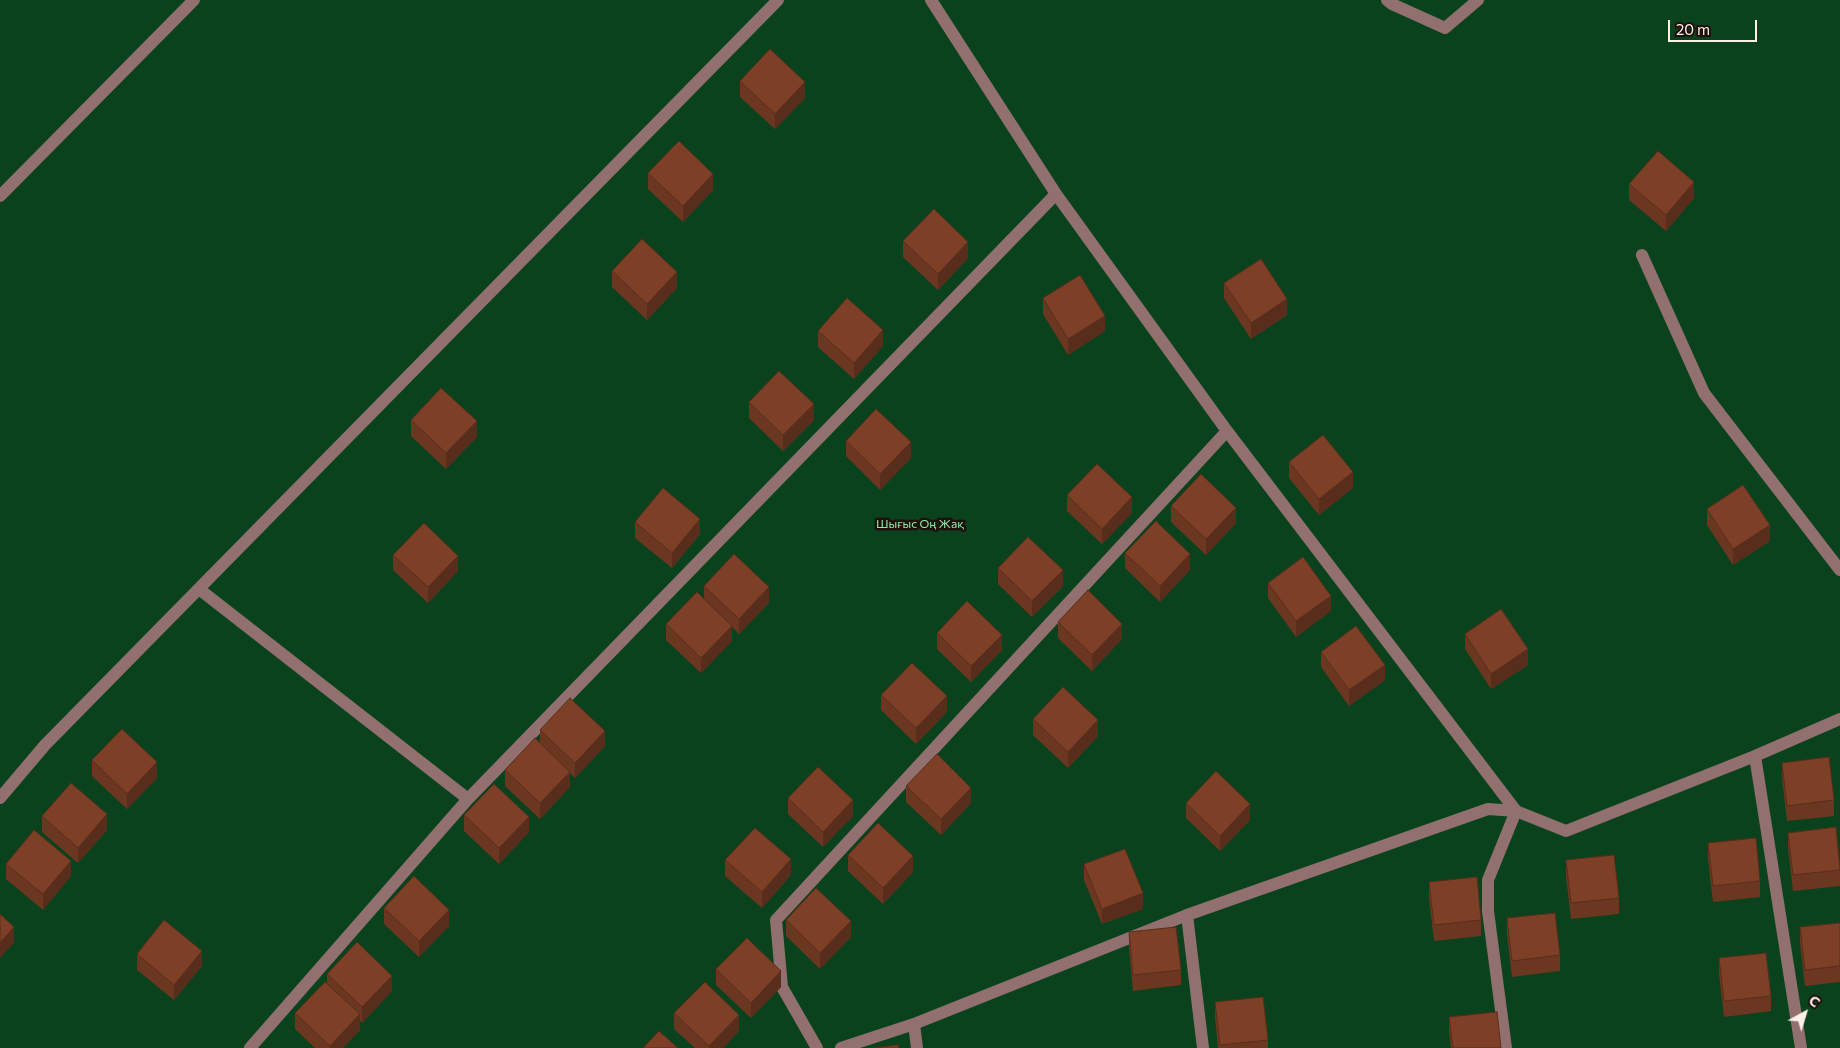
<!DOCTYPE html>
<html>
<head>
<meta charset="utf-8">
<style>
	body { margin:0 }
	#map { position:relative; width:1840px; height:1048px; overflow:hidden; background:#402419; font-family:Commissioner,sans-serif }
	canvas { display:block }
	.north { position:absolute; left:1780px; top:988px; width:50px; height:50px; -webkit-text-stroke:4px #1e110c; paint-order:stroke; rotate:39deg; font-size:14px; font-weight:700; line-height:20px; text-align:center; color:#feeee8 }
	.north::after { content:''; display:block; margin:auto; width:18px; height:22px; background:#feeee8; clip-path:polygon(50% 0,100% 100%,50% 72%,0 100%) }
	.scale { position:absolute; left:1668px; top:20px; width:89px; height:22px; box-sizing:border-box; border:2px solid #feeee8; border-top:0; padding-left:6px; font-size:15px; line-height:18px; white-space:nowrap; color:#feeee8; -webkit-text-stroke:4px #1e110c; paint-order:stroke }
</style>
</head>
<body>
<div id="map">
<canvas width="1840" height="1048"></canvas>
<div class="north">С</div>
<div class="scale">20 m</div>
</div>
<script>
const ctx = document.querySelector('canvas').getContext('2d');
ctx.lineJoin = 'round';
function fillPath(path, color) {
  ctx.fillStyle = color;
  ctx.fill(path, 'evenodd');
}
function poly(rows) {
  const path = new Path2D();
  for (const r of rows) {
    path.moveTo(r[0], r[1]);
    for (let i = 2; i < r.length; i += 2) path.lineTo(r[i], r[i + 1]);
  }
  return path;
}
function trace(path, color, width, dash) {
  ctx.strokeStyle = color;
  ctx.lineWidth = width;
  ctx.lineCap = dash ? 'butt' : 'round';
  ctx.setLineDash(dash || []);
  ctx.stroke(path);
}
function write(font, color, halo, rows, align = 'center') {
  ctx.font = font + ' Commissioner,sans-serif';
  ctx.lineWidth = 5;
  ctx.setLineDash([]);
  ctx.textBaseline = 'middle';
  ctx.strokeStyle = halo;
  ctx.fillStyle = color;
  for (const [text, x, y, turn = 0] of rows) {
    ctx.save();
    ctx.translate(x, y);
    ctx.rotate((+turn || 0) * Math.PI / 180);
    ctx.textAlign = isNaN(turn) ? turn : align;
    if (halo) ctx.strokeText(text, 0, 0);
    ctx.fillText(text, 0, 0);
    ctx.restore();
  }
}
fillPath(poly([
	[0,0,1840,0,1840,1048,0,1048]
]), '#0b421e');
trace(poly([
	[931,0,1056,194,1227,431,1516,811],
	[1387,0,1392,4,1445,28,1478,0],
	[0,196,194,0],
	[1642,255,1704,393,1840,570],
	[199,589,468,799],
	[1755,756,1801,1048],
	[0,798,45,745,778,0],
	[914,1024,917,1048],
	[250,1048,468,799,1056,194],
	[817,1048,782,987,776,920,1227,431],
	[841,1048,914,1024,1187,915],
	[1203,1048,1187,915,1488,809,1516,811,1566,831,1755,756,1840,719],
	[1506,1048,1488,911,1488,880,1516,811]
]), '#91706f', 12);
fillPath(poly([
	[740,81,805,98,775,129,740,97],
	[648,173,713,190,683,222,648,189],
	[1629,184,1694,198,1666,231,1629,200],
	[903,241,968,258,938,290,903,257],
	[612,271,677,288,647,320,612,287],
	[1224,283,1287,315,1251,339,1224,298],
	[1043,298,1105,331,1068,355,1043,314],
	[818,331,883,346,854,379,818,347],
	[749,402,814,420,783,451,749,418],
	[411,420,477,437,446,469,411,436],
	[846,441,911,458,880,490,846,456],
	[1289,462,1353,488,1319,515,1289,478],
	[1067,495,1132,513,1102,544,1067,511],
	[1171,506,1236,523,1206,555,1171,522],
	[1707,509,1770,541,1733,565,1707,525],
	[635,522,700,534,672,568,635,538],
	[1125,553,1190,570,1160,602,1125,568],
	[393,555,458,571,428,603,393,570],
	[998,568,1063,586,1032,617,998,584],
	[1268,583,1331,611,1296,637,1268,598],
	[704,586,769,603,739,634,732,627,732,641,701,673,666,640,666,624,704,600],
	[1058,622,1122,639,1092,671,1058,638],
	[937,633,1002,650,971,682,937,649],
	[1465,634,1528,665,1491,689,1465,649],
	[1321,652,1385,680,1349,706,1321,667],
	[881,695,947,712,916,744,881,710],
	[1033,719,1098,736,1068,768,1033,735],
	[540,730,605,746,575,778,570,773,570,787,540,819,505,786,505,770,540,743],
	[92,760,157,778,127,809,92,776],
	[1782,763,1834,800,1834,816,1787,821,1782,778],
	[906,786,971,803,941,835,906,802],
	[788,798,853,816,823,847,788,814],
	[1186,803,1250,820,1220,851,1186,818],
	[464,815,529,832,499,864,464,831],
	[42,816,107,830,78,863,42,832],
	[1788,833,1840,865,1840,886,1793,891,1788,848],
	[1708,843,1760,881,1760,897,1713,902,1708,859],
	[848,855,913,872,883,904,848,871],
	[725,860,791,875,762,908,725,876],
	[1566,860,1619,898,1619,914,1571,919,1566,876],
	[6,864,71,876,43,910,6,879],
	[1084,864,1143,909,1102,924,1084,880],
	[1429,882,1481,920,1481,936,1434,941,1429,898],
	[384,908,449,926,419,957,384,924],
	[1507,918,1560,955,1560,971,1512,977,1507,934],
	[786,920,851,937,820,969,786,936],
	[1840,923,1840,982,1805,986,1800,943,1800,927],
	[1129,932,1181,970,1181,985,1133,991,1129,948],
	[137,954,202,966,174,1000,137,970],
	[1719,958,1771,996,1771,1011,1724,1017,1719,974],
	[716,969,781,987,751,1018,716,985],
	[327,974,392,991,362,1023,360,1021,360,1030,343,1048,315,1048,295,1029,295,1013,327,983],
	[1215,1002,1268,1040,1268,1048,1218,1048,1215,1018],
	[674,1013,739,1031,723,1048,695,1048,674,1029],
	[1449,1017,1501,1048,1451,1048,1449,1032]
]), '#6c3721');
fillPath(poly([
	[805,82,805,98,775,129,775,114],
	[713,174,713,190,683,222,683,206],
	[1694,182,1694,198,1666,231,1666,215],
	[968,242,968,258,938,290,938,274],
	[677,272,677,288,647,320,647,304],
	[1287,299,1287,315,1251,339,1251,323],
	[1105,316,1105,331,1068,355,1068,339],
	[883,330,883,346,854,379,854,363],
	[814,404,814,420,783,451,783,435],
	[477,421,477,437,446,469,446,453],
	[911,442,911,458,880,490,880,474],
	[1353,472,1353,488,1319,515,1319,499],
	[1132,497,1132,513,1102,544,1102,529],
	[1236,508,1236,523,1206,555,1206,539],
	[700,519,700,534,672,568,672,553],
	[1770,525,1770,541,1733,565,1733,549],
	[1190,554,1190,570,1160,602,1160,586],
	[458,556,458,571,428,603,428,587],
	[1063,570,1063,586,1032,617,1032,601],
	[769,587,769,603,739,634,739,619],
	[1331,596,1331,611,1296,637,1296,621],
	[1122,624,1122,639,1092,671,1092,655],
	[732,626,732,641,701,673,701,658],
	[1002,635,1002,650,971,682,971,666],
	[1528,649,1528,665,1491,689,1491,674],
	[1385,665,1385,680,1349,706,1349,690],
	[947,696,947,712,916,744,916,728],
	[1098,720,1098,736,1068,768,1068,752],
	[605,731,605,746,575,778,575,763],
	[157,762,157,778,127,809,127,794],
	[570,772,570,787,540,819,540,803],
	[971,788,971,803,941,835,941,819],
	[853,800,853,816,823,847,823,832],
	[1250,804,1250,820,1220,851,1220,836],
	[107,814,107,830,78,863,78,848],
	[529,817,529,832,499,864,499,848],
	[913,856,913,872,883,904,883,888],
	[791,859,791,875,762,908,762,892],
	[71,861,71,876,43,910,43,894],
	[1143,893,1143,909,1102,924,1102,909],
	[449,910,449,926,419,957,419,941],
	[851,921,851,937,820,969,820,953],
	[14,927,14,943,0,958,0,943],
	[202,951,202,966,174,1000,174,985],
	[781,971,781,987,751,1018,751,1003],
	[392,976,392,991,362,1023,362,1007],
	[360,1014,360,1030,343,1048,330,1048,330,1046],
	[739,1015,739,1031,723,1048,709,1048,709,1046]
]), '#582d1b');
const building = poly([
	[770,49,805,82,775,114,740,81,770,49],
	[679,141,713,174,683,206,648,173,679,141],
	[1658,151,1694,182,1666,215,1629,184,1658,151],
	[934,209,968,242,938,274,903,241,934,209],
	[642,239,677,272,647,304,612,271,642,239],
	[1261,259,1287,299,1251,323,1224,283,1261,259],
	[1080,275,1105,316,1068,339,1043,298,1080,275],
	[847,298,883,330,854,363,818,331,847,298],
	[779,371,814,404,783,435,749,402,779,371],
	[441,388,477,421,446,453,411,420,441,388],
	[876,409,911,442,880,474,846,441,876,409],
	[1323,435,1353,472,1319,499,1289,462,1323,435],
	[1097,464,1132,497,1102,529,1067,495,1097,464],
	[1201,474,1236,508,1206,539,1171,506,1201,474],
	[1743,485,1770,525,1733,549,1707,509,1743,485],
	[663,488,700,519,672,553,635,522,663,488],
	[1156,521,1190,554,1160,586,1125,553,1156,521],
	[424,523,458,556,428,587,393,555,424,523],
	[1028,537,1063,570,1032,601,998,568,1028,537],
	[734,554,769,587,739,619,704,586,734,554],
	[1303,557,1331,596,1296,621,1268,583,1303,557],
	[1088,590,1122,624,1092,655,1058,622,1088,590],
	[697,592,732,626,701,658,666,624,697,592],
	[967,601,1002,635,971,666,937,633,967,601],
	[1501,609,1528,649,1491,674,1465,634,1501,609],
	[1356,626,1385,665,1349,690,1321,652,1356,626],
	[912,663,947,696,916,728,881,695,912,663],
	[1063,687,1098,720,1068,752,1033,719,1063,687],
	[570,698,605,731,575,763,540,730,570,698],
	[122,729,157,762,127,794,92,760,122,729],
	[535,738,570,772,540,803,505,770,535,738],
	[937,754,971,788,941,819,906,786,937,754],
	[1829,757,1834,800,1787,806,1782,763,1829,757],
	[818,767,853,800,823,832,788,798,818,767],
	[1216,771,1250,804,1220,836,1186,803,1216,771],
	[71,783,107,814,78,848,42,816,71,783],
	[494,784,529,817,499,848,464,815,494,784],
	[878,823,913,856,883,888,848,855,878,823],
	[1836,827,1840,870,1793,875,1788,833,1836,827],
	[755,828,791,859,762,892,725,860,755,828],
	[34,830,71,861,43,894,6,864,34,830],
	[1756,838,1760,881,1713,886,1708,843,1756,838],
	[1125,849,1143,893,1102,909,1084,864,1125,849],
	[1614,855,1619,898,1571,903,1566,860,1614,855],
	[414,876,449,910,419,941,384,908,414,876],
	[1477,877,1481,920,1434,925,1429,882,1477,877],
	[816,888,851,921,820,953,786,920,816,888],
	[1555,913,1560,955,1512,961,1507,918,1555,913],
	[0,914,14,927,0,943,0,914],
	[164,920,202,951,174,985,137,954,164,920],
	[1840,923,1840,966,1805,970,1800,927,1840,923],
	[1176,927,1181,970,1133,975,1129,932,1176,927],
	[747,938,781,971,751,1003,716,969,747,938],
	[357,942,392,976,362,1007,327,974,357,942],
	[1766,953,1771,996,1724,1001,1719,958,1766,953],
	[325,982,360,1014,330,1046,295,1013,325,982],
	[705,982,739,1015,709,1046,674,1013,705,982],
	[1263,997,1268,1040,1220,1045,1215,1002,1263,997],
	[1497,1012,1501,1048,1453,1048,1449,1017,1497,1012],
	[659,1031,678,1048,643,1048,659,1031],
	[898,1045,899,1048,874,1048,898,1045]
]);
fillPath(building, '#7d4026');
trace(building, '#582d1b', 1);
write('12px', '#91e6a5', '#1e110c', [
	["Шығыс Оң Жақ",920,524]
]);
</script>
</body>
</html>
